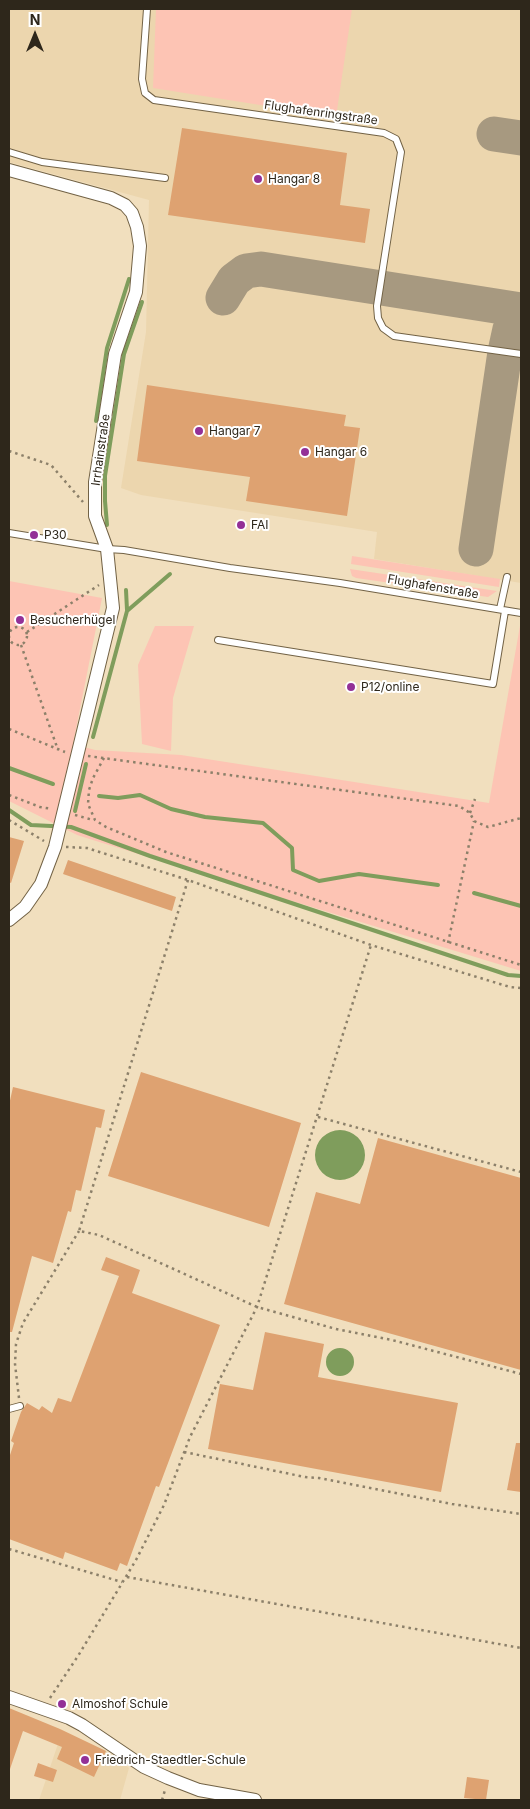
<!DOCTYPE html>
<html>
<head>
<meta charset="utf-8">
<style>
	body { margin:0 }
	#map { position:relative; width:530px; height:1809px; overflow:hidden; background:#f1dfbe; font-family:Inter,sans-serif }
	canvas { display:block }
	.frame { position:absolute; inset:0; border:10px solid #2e271b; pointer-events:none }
	.north { position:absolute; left:10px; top:10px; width:50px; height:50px; -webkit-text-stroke:4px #fff; paint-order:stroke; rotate:0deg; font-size:14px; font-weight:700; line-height:20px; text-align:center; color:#2e271b }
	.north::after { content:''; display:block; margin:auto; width:18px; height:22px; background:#2e271b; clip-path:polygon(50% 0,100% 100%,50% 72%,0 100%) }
</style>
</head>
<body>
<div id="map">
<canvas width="530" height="1809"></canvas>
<div class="frame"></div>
<div class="north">N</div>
</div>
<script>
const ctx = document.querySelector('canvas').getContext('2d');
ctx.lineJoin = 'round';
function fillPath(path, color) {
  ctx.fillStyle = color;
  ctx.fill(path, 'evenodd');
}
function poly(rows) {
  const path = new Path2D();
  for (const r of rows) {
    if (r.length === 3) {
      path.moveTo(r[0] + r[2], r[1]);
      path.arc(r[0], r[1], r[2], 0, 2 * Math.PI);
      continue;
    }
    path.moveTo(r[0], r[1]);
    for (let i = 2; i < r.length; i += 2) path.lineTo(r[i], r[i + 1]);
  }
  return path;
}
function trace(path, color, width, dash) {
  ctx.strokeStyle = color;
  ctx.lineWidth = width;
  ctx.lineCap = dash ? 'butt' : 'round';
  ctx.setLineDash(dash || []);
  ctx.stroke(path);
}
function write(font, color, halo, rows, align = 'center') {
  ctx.font = font + ' Inter,sans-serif';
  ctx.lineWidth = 4;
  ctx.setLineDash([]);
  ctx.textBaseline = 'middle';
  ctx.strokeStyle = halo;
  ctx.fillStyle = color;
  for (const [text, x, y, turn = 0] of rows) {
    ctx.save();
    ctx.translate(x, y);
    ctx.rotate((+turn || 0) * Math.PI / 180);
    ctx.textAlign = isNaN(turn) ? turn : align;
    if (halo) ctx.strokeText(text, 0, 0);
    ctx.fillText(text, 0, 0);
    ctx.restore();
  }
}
fillPath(poly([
	[9,9,521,9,521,583,374,559,377,532,141,495,121,488,146,332,149,200,9,162],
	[62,1732,106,1751,129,1768,120,1800,39,1800]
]), '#ecd6ae');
fillPath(poly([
	[156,9,352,9,336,117,153,88],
	[352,556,500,579,499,587,351,564],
	[350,569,497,591,488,597,356,578,352,576],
	[9,581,102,598,73,744,95,750,181,755,489,803,521,620,521,971,96,841,77,835,9,801],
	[155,626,194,626,173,698,171,751,142,744,138,665]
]), '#fdc4b4');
fillPath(poly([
	[340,1155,25],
	[340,1362,14]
]), '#7f9d5c');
trace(poly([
	[96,421,107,348,129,279],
	[107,525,105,501,105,476,124,354,142,302],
	[126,590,127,610],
	[93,737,127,611,170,574],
	[9,768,53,784],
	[99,796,118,798,140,795,171,809,205,817,263,823,292,848,293,870,319,881,359,874,438,885],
	[9,810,31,825,71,827,150,856,508,975,521,976],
	[75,811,86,764],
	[474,893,521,906]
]), '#7f9d5c', 4);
trace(poly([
	[494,134,521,138],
	[223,298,234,280,246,271,261,269,521,310],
	[476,549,505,352,510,329,521,317]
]), '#a79980', 35);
fillPath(poly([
	[182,128,347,153,340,205,370,209,365,243,168,215],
	[147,385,346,415,344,426,360,428,347,516,246,501,250,477,137,461],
	[9,837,24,841,11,883,9,882],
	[68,860,176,897,172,911,63,874],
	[141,1072,301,1123,269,1227,108,1176],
	[13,1087,105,1110,101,1128,96,1127,81,1191,76,1190,71,1212,68,1211,53,1263,32,1256,12,1332,9,1332,9,1105],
	[378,1138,521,1178,521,1370,284,1304,316,1192,360,1204],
	[106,1257,140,1270,132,1293,220,1325,159,1487,156,1486,127,1566,120,1563,117,1571,65,1552,63,1559,9,1539,9,1458,14,1443,11,1441,21,1412,27,1403,39,1410,42,1406,52,1413,58,1398,71,1402,119,1276,101,1270],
	[265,1332,324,1344,318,1377,458,1403,441,1492,208,1449,220,1384,253,1390],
	[516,1443,521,1443,521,1492,507,1490],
	[9,1708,60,1729,106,1751,94,1777,57,1759,62,1747,23,1731,10,1769,9,1768],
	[38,1763,57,1770,53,1782,34,1776],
	[467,1777,489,1780,486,1800,464,1798]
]), '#dea271');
const lane = poly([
	[147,9,142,79,145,93,154,100,384,133,396,139,401,152,377,306,378,318,383,328,394,336,521,354],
	[9,152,42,162,165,178],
	[9,533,107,549,124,550,230,568,340,583,521,613],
	[500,609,507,577],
	[218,640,493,684,505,611],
	[9,1409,20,1406]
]);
const street = poly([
	[9,170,111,198,125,205,132,213,137,227,140,246,136,292,115,354,95,482,95,516,107,549,113,608,55,847,41,884,25,907,9,920],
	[9,1697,69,1718,82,1725,144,1767,168,1778,199,1790,255,1800]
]);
trace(lane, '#726245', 8);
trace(street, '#726245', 14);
trace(poly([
	[9,451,51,465,83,502],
	[18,636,9],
	[27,632,99,585],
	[21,645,58,750],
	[9,729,65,752],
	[88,756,459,806,470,813,474,821,488,827,521,818],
	[104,758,93,778,89,790,88,804,95,820,106,827,166,852,521,965],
	[9,795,40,807,52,809],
	[470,813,475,799],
	[75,815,93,820],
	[9,820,44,841],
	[66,847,87,848,188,880,371,945,510,987,521,988],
	[188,880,79,1231,99,1235,257,1307,336,1329,392,1340,521,1374],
	[448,943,474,821],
	[318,1117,521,1172],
	[19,1398,15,1364,16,1344,23,1323,79,1231],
	[184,1452,305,1477,319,1478,452,1504,521,1514],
	[9,1549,122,1582],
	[127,1577,521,1648],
	[50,1698,78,1656,136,1560,164,1505,190,1437,257,1307,371,945],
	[162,1800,165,1790]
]), '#8c806a', 2.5, [2.5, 4]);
trace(lane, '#fff', 6);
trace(street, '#fff', 12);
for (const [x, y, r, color] of [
	[258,179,5,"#933097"],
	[199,431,5,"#933097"],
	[305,452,5,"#933097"],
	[241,525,5,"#933097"],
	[34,535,5,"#933097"],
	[20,620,5,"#933097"],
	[351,687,5,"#933097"],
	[62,1704,5,"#933097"],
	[85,1760,5,"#933097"]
]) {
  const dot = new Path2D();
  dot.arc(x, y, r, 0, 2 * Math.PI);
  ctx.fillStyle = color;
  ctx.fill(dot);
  trace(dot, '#fff', 2);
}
write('12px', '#2e271b', '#fff', [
	["Flughafenringstraße",321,113,8],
	["Irrhainstraße",101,450,-82],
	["Flughafenstraße",433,587,10]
]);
write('12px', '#2e271b', '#fff', [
	["Hangar 8",268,179],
	["Hangar 7",209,431],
	["Hangar 6",315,452],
	["FAI",251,525],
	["P30",44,535],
	["Besucherhügel",30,620],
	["P12/online",361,687],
	["Almoshof Schule",72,1704],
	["Friedrich-Staedtler-Schule",95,1760]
], 'left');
</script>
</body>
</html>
